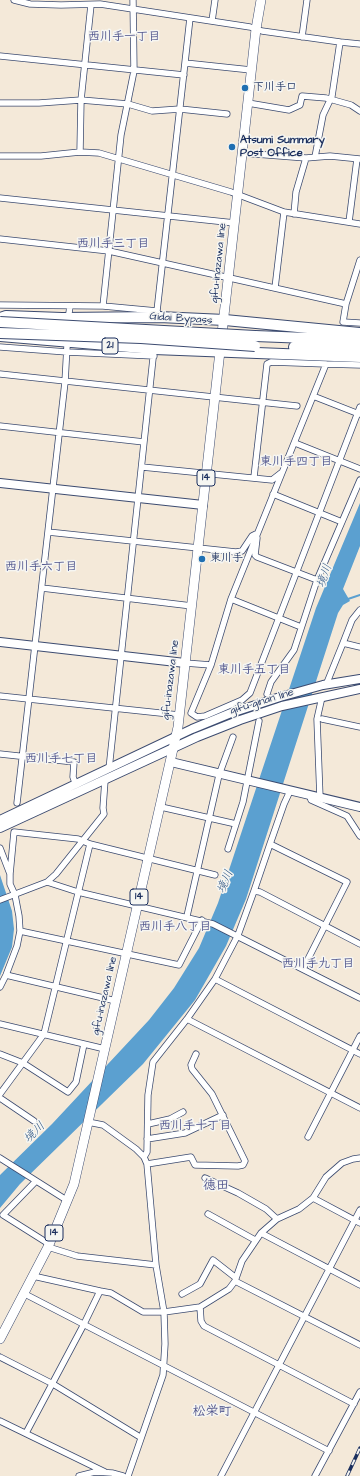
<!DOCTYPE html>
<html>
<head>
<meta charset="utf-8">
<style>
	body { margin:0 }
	canvas { display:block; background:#f4e9d9 }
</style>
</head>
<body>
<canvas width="360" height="1476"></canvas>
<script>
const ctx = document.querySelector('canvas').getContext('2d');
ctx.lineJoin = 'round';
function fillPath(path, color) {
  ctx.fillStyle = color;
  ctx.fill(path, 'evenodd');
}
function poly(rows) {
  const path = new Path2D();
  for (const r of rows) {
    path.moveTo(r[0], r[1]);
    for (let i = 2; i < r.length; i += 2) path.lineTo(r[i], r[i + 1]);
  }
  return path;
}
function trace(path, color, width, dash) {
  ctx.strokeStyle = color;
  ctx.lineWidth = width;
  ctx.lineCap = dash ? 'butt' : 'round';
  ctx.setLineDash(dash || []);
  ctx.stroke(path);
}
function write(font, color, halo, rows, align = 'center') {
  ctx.font = font + ' "Architects Daughter","Klee One",sans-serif';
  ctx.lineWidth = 3;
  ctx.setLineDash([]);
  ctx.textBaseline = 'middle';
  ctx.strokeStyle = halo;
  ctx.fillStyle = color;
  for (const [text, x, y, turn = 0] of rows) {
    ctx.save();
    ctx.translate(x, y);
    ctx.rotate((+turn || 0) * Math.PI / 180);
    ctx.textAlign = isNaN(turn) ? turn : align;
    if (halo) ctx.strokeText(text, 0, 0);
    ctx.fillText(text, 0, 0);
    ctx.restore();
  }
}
fillPath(poly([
	[360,503,360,546,343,589,350,601,343,605,338,613,246,899,226,946,195,1000,143,1064,20,1184,0,1208,0,1175,52,1124,149,1020,174,988,199,948,218,903,316,608],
	[0,875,12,911,14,929,12,947,0,976]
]), '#5ba0d0');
trace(poly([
	[348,599,360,595]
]), '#5ba0d0', 2);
const street = poly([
	[14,0,30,4,61,5,100,4,250,27,262,31,340,42],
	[212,21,215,0],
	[302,37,307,0],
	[0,56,184,75],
	[185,63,251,70],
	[0,103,39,103,81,100,128,104,152,111,180,109,227,114],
	[248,103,289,110,300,105,302,96,326,98,351,105,360,111],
	[80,152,81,100,91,5],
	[242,153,306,158,330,156,360,159],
	[0,156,41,156,80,152,99,153,231,192,284,212,360,224],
	[315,157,323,115,332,96,340,42,360,44],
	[0,198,235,223],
	[294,214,296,192,306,158],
	[349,222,357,159],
	[0,239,109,251,346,304],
	[360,260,346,304,343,322,360,323],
	[275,288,284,212],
	[0,305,103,306,157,311],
	[103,306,121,135,134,71,133,0],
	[69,313,70,306],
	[159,317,157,311,190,18],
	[0,347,67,352,154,356],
	[360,365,326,364,324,369,231,599,211,665,191,713,197,717,205,716,242,700,250,693,360,407],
	[0,374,297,406],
	[313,396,359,414],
	[0,426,144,442],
	[295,443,360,469],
	[142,467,272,480,281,473],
	[254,477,267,364,271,362,326,364],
	[273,494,342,522],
	[48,532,236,552,242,551,252,536,256,534,257,538,255,555,257,557,317,580],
	[42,588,192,606],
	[231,599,301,627],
	[343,643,352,620,360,610],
	[185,663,211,665],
	[326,685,343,643,360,647],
	[267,694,271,682,294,650,317,580,360,480],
	[0,696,179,715],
	[322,719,360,727],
	[0,754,74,762,73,777,76,785],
	[109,769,154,349],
	[310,796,311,800,347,816,360,836],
	[320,798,317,719,322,697],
	[17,803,65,382,67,346],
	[161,807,236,824],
	[270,844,284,804,290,791],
	[0,848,10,874],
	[228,849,243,802,259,721],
	[47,882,78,892,213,924,360,998],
	[254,891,270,844,347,882,303,969],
	[0,900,47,882,56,874,104,814,103,808,105,780],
	[187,916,219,775,233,737],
	[20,931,179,965,202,920],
	[6,975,116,1001],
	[215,979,360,1054],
	[0,987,6,975,17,946,20,931,19,916,15,895,10,884,10,874,14,832,78,839,90,844,215,875],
	[187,1019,360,1108],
	[0,1024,105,1049],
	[0,1054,23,1063,68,1092,76,1082,84,1044],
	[0,1094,44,1034,90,844],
	[0,1098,34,1121],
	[88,1122,103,1125,136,1149,144,1157,147,1164,156,1265,164,1312,165,1344,163,1375,128,1476],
	[148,1124,170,1119,183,1112],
	[308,1137,360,1036],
	[147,1139,185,1133,223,1115],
	[144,1157,147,1152,148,1095,153,1062,187,1019,215,979,238,935,254,891,260,892,360,944],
	[0,1158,68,1201],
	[147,1164,191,1157,195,1165,238,1166,243,1165,245,1161,212,1094,192,1069,191,1065,196,1054],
	[205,1178,238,1193,266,1209,277,1219],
	[36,1181,3,1215,49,1244],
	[313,1198,360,1223],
	[208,1214,255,1240],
	[261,1233,360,1285],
	[48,1247,77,1256,156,1265],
	[235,1281,360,1345],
	[100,1291,111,1293,143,1312,164,1312,200,1307,229,1289,235,1281,242,1261,261,1233,277,1219,299,1209,313,1198,326,1177,342,1163,353,1159,360,1158],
	[23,1293,329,1451],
	[182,1294,200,1284,213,1260,236,1278],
	[200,1307,201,1321,204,1326,354,1404],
	[0,1357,53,1384,140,1437],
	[0,1421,105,1472],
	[26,1433,84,1324,100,1291,33,1276],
	[79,1476,95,1472,112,1473,123,1476],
	[221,1476,360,1210],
	[315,1476,360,1392]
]);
const secondary = poly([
	[0,483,203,505],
	[0,642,185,663],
	[171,762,360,807],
	[0,820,192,729,231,713,280,697,323,685,360,679],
	[0,828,197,737,240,720,282,706,360,689]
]);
const primary = poly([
	[0,1339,48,1247,74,1184,178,727,256,29,261,0]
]);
const highway = poly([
	[0,318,6,316,62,318,159,317,225,320,360,333],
	[0,336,154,349,360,357],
	[255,336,360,340],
	[294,347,360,350]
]);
trace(street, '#3c4b70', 7);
trace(secondary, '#3c4b70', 10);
trace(primary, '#3c4b70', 10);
trace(highway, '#3c4b70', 12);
trace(street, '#fff', 5.5);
trace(secondary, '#fff', 8);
trace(primary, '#fff', 9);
trace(highway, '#fff', 10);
const rail = poly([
	[347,1476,360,1448]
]);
trace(rail, '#1b2f5e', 3.5);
trace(rail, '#f6f6f2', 2, [6]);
const highwayBridge = poly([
	[0,322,255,336],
	[0,333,141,338,255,346]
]);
trace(highwayBridge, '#3c4b70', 12, []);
trace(highwayBridge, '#fff', 10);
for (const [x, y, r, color] of [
	[245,88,4,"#1f6fb2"],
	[232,147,4,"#1f6fb2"],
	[202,559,4,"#1f6fb2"]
]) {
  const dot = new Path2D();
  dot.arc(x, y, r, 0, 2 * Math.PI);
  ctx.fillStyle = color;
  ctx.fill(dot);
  trace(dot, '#f6f6f2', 1.5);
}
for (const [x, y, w] of [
	[110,346,16],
	[206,478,18],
	[139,897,18],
	[54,1233,18]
]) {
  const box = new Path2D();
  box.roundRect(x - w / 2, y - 8, w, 16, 3);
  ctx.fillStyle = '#f6f6f2';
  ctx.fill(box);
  trace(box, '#1b2f5e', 1);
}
write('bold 10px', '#1b2f5e', null, [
	["21",110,346],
	["14",206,478],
	["14",139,897],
	["14",54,1233]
]);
write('bold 11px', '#1b2f5e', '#f6f6f2', [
	["下川手口",253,88],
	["Atsumi Summary",240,141],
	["Post Office",240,154],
	["東川手",210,559]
], 'left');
write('11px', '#1b2f5e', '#f6f6f2', [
	["gifu-inazawa line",219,263,-84],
	["Gidai Bypass",181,319,4],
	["gifu-inazawa line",171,680,-83],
	["gifu-ginan line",262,702,-17],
	["gifu-inazawa line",105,996,-77]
]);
write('bold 12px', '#50558d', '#f6f6f2', [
	["西川手一丁目",124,37],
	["西川手三丁目",113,244],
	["東川手四丁目",296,462],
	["西川手六丁目",41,567],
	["東川手五丁目",254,670],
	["西川手七丁目",61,759],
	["西川手八丁目",175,927],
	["西川手九丁目",318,964],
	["西川手十丁目",195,1126]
]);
write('italic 12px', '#315786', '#f6f6f2', [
	["境川",325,576,-71],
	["境川",226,882,-68],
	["境川",35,1133,-44]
]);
write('bold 13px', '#50558d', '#f6f6f2', [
	["徳田",216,1186],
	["松栄町",212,1412]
]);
</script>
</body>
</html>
